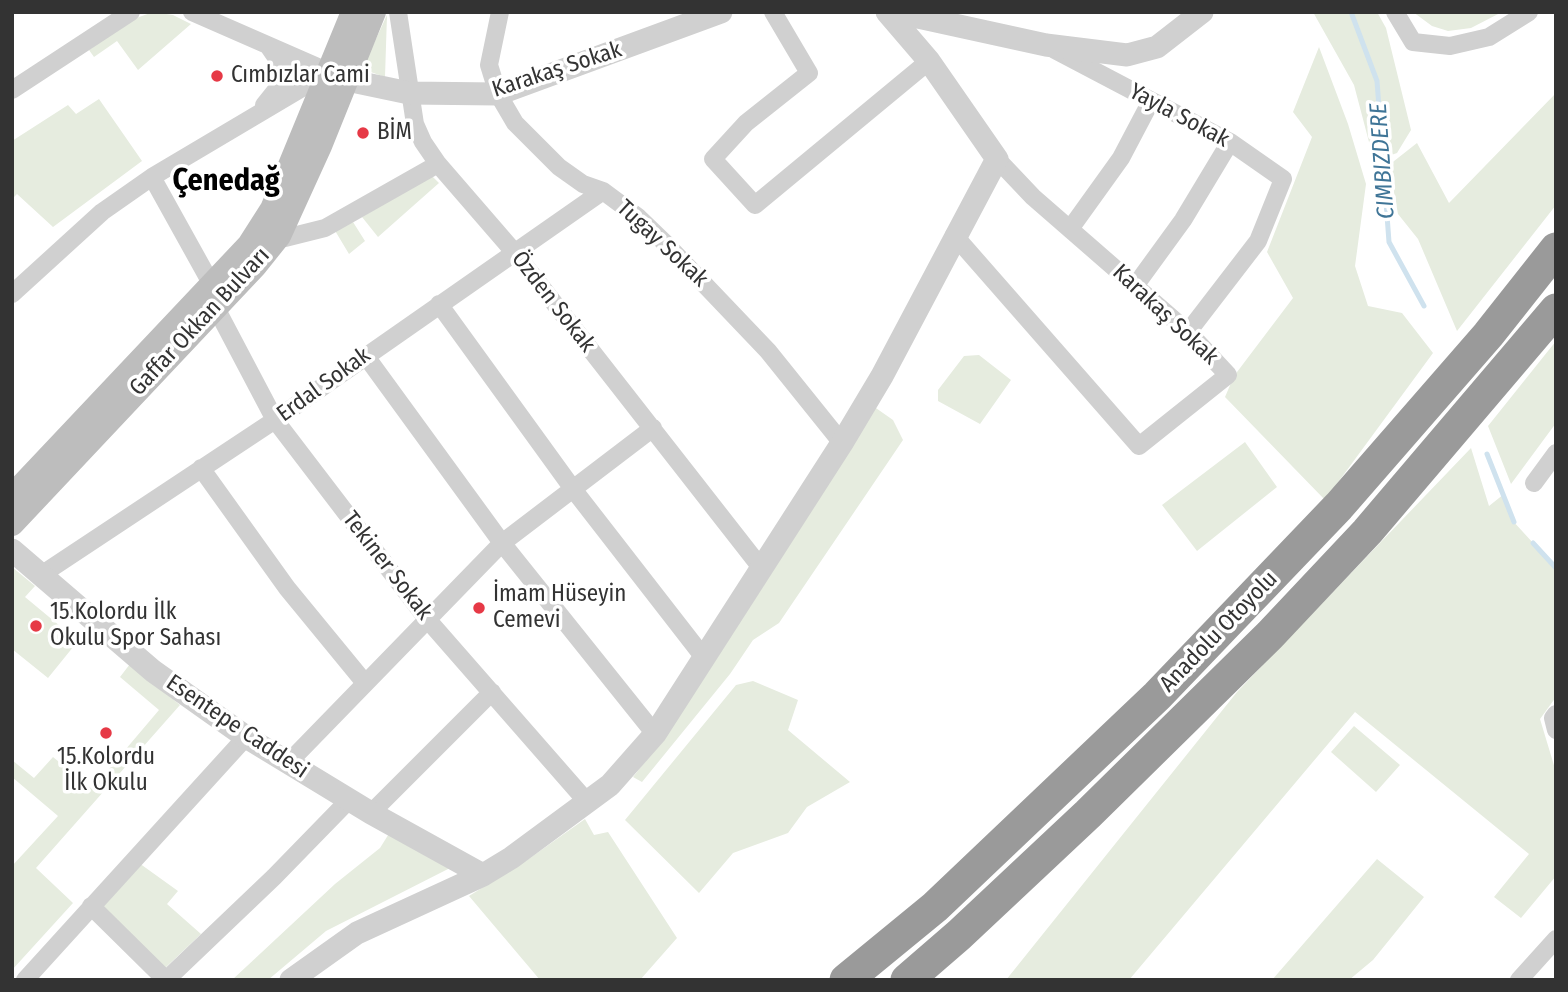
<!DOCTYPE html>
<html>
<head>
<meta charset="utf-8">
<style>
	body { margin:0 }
	#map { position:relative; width:1568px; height:992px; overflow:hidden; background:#fff; font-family:"Fira Sans Condensed",sans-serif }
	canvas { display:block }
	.frame { position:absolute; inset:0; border:14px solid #333; pointer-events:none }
</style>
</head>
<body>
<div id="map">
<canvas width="1568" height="992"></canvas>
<div class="frame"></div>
</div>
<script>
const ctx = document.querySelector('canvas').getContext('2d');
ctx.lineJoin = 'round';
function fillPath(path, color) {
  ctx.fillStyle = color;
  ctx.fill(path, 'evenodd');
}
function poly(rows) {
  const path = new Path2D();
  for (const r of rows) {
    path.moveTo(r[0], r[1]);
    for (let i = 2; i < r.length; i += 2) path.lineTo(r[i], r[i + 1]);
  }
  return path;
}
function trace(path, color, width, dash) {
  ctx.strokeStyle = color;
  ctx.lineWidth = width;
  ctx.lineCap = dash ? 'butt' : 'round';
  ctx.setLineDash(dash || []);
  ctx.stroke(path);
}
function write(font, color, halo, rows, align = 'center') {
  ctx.font = font + ' "Fira Sans Condensed",sans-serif';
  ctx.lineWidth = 7;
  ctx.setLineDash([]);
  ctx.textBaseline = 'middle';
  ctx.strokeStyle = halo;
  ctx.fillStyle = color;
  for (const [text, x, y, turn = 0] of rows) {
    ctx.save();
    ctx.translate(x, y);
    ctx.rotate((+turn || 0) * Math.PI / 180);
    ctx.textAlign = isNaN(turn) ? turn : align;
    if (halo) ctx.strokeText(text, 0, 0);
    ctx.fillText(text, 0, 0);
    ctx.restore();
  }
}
fillPath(poly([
	[153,12,173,15,191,24,138,70,117,41,94,57,89,50,131,20],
	[1313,12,1377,12,1386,28,1411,130,1397,153,1374,161,1354,85],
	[1413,12,1502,12,1471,28,1448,31,1432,26],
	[387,15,385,77,362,69],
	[1319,47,1348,124,1366,184,1355,266,1368,306,1402,313,1433,353,1325,500,1225,397,1234,376,1293,298,1267,252,1312,137,1293,112],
	[1556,93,1556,205,1457,331,1418,239,1398,214,1389,165,1417,143,1449,203],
	[99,99,142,161,53,227,17,194,12,199,12,141,68,105,76,114],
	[430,174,439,183,378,237,362,217],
	[353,222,365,241,349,254,334,229],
	[1556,341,1556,423,1511,484,1488,426],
	[979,355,1011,380,980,424,938,401,938,390,964,356],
	[873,406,893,420,903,440,779,623,753,640,730,674,642,782,633,777,662,740],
	[1245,442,1277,487,1197,551,1162,505],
	[1471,448,1489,506,1504,494,1512,520,1556,568,1556,697,1540,719,1556,772,1556,876,1521,918,1494,897,1529,854,1355,712,1129,980,1006,980,1237,692],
	[12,567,35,586,25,597,78,641,48,678,12,649],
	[130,664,180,705,36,868,73,903,12,970,12,866,58,816,12,777,12,760,34,778,53,757,92,789,159,710,120,677],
	[753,681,798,700,788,730,850,782,807,807,788,833,733,853,699,893,625,820,736,685],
	[1354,726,1400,765,1376,792,1331,752],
	[585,819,594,835,608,832,677,938,640,980,540,980,469,896,530,858],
	[390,832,450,868,326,931,268,980,232,980,335,884,380,848],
	[1377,859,1424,897,1373,960,1349,980,1272,980],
	[139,863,178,891,167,904,201,934,163,970,100,906]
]), '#e6ecdf');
trace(poly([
	[1351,12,1377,81,1389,242,1424,306],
	[1487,454,1514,522],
	[1533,543,1556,568]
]), '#cfe2ee', 5);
trace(poly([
	[192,12,336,75],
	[398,12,415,124,423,142,438,164,515,253,762,569],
	[500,12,489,65,498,94,515,123,559,167,583,184,603,191,638,217,665,243,768,351,842,443],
	[773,12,809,73,746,123,713,159,755,205,929,61],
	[1395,12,1413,42,1450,46,1489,37,1529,12],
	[1055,50,1230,142,1283,179,1258,241,1188,332],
	[12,90,131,12],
	[264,105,280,85,284,69,269,47],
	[152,177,212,285],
	[1070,229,1121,158,1151,101],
	[269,231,285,238,325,228,438,164],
	[954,235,1139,446,1228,375,1188,332,1033,197,997,159],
	[1135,286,1183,220,1230,142],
	[12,294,102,212,152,177,329,72],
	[439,304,573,489,705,659],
	[216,308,275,420,427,619,588,803],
	[365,355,502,543,655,734],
	[201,468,287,588,365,683],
	[1534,483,1556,453],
	[41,575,275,420,603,191],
	[1556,714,1553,718,1556,730],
	[288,763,502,543,653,428],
	[371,813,492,692],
	[91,906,166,980],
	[25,980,246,737],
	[166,980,274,877,349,800],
	[1519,980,1556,939]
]), '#d0d0d0', 18);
trace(poly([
	[895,12,1046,45,1127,55,1157,47,1202,12],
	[347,80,409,93,498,94,721,12],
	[12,550,153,671,246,737,371,813,483,875],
	[291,980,357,933,483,875,511,858,610,785,655,734,842,443,882,376,997,159,929,61,887,12]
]), '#d0d0d0', 23);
trace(poly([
	[12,496,249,245,272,209,353,12],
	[12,524,255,266,279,236,320,146,374,12]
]), '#bdbdbd', 24);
trace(poly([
	[846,980,935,907,1157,696,1339,506,1488,335,1556,249],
	[907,980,959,935,1088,814,1270,635,1367,532,1556,310]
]), '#9a9a9a', 33);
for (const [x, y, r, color] of [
	[217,76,7,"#e63946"],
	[363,133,7,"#e63946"],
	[479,608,7,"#e63946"],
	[36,626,7,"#e63946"],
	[106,733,7,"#e63946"]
]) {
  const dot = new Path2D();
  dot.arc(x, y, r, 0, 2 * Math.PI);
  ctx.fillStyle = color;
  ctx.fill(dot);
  trace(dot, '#fff', 2.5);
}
write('23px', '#333', '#fff', [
	["Karakaş Sokak",557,70,-18],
	["Yayla Sokak",1179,116,28],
	["Tugay Sokak",662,244,43],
	["Özden Sokak",553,302,52],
	["Karakaş Sokak",1165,315,43],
	["Gaffar Okkan Bulvarı",200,322,-47],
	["Erdal Sokak",324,385,-36],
	["Tekiner Sokak",387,566,52],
	["Anadolu Otoyolu",1219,632,-46],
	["Esentepe Caddesi",237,727,34]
]);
write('23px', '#333', '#fff', [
	["Cımbızlar Cami",231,76],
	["BİM",377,133],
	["İmam Hüseyin",493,595],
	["Cemevi",493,621],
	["15.Kolordu İlk",50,613],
	["Okulu Spor Sahası",50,639],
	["15.Kolordu",106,758,"center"],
	["İlk Okulu",106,784,"center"]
], 'left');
write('italic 24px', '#3f7597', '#fff', [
	["CIMBIZDERE",1383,161,-94]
]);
write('bold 30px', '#000', '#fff', [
	["Çenedağ",226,182]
]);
</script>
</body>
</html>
